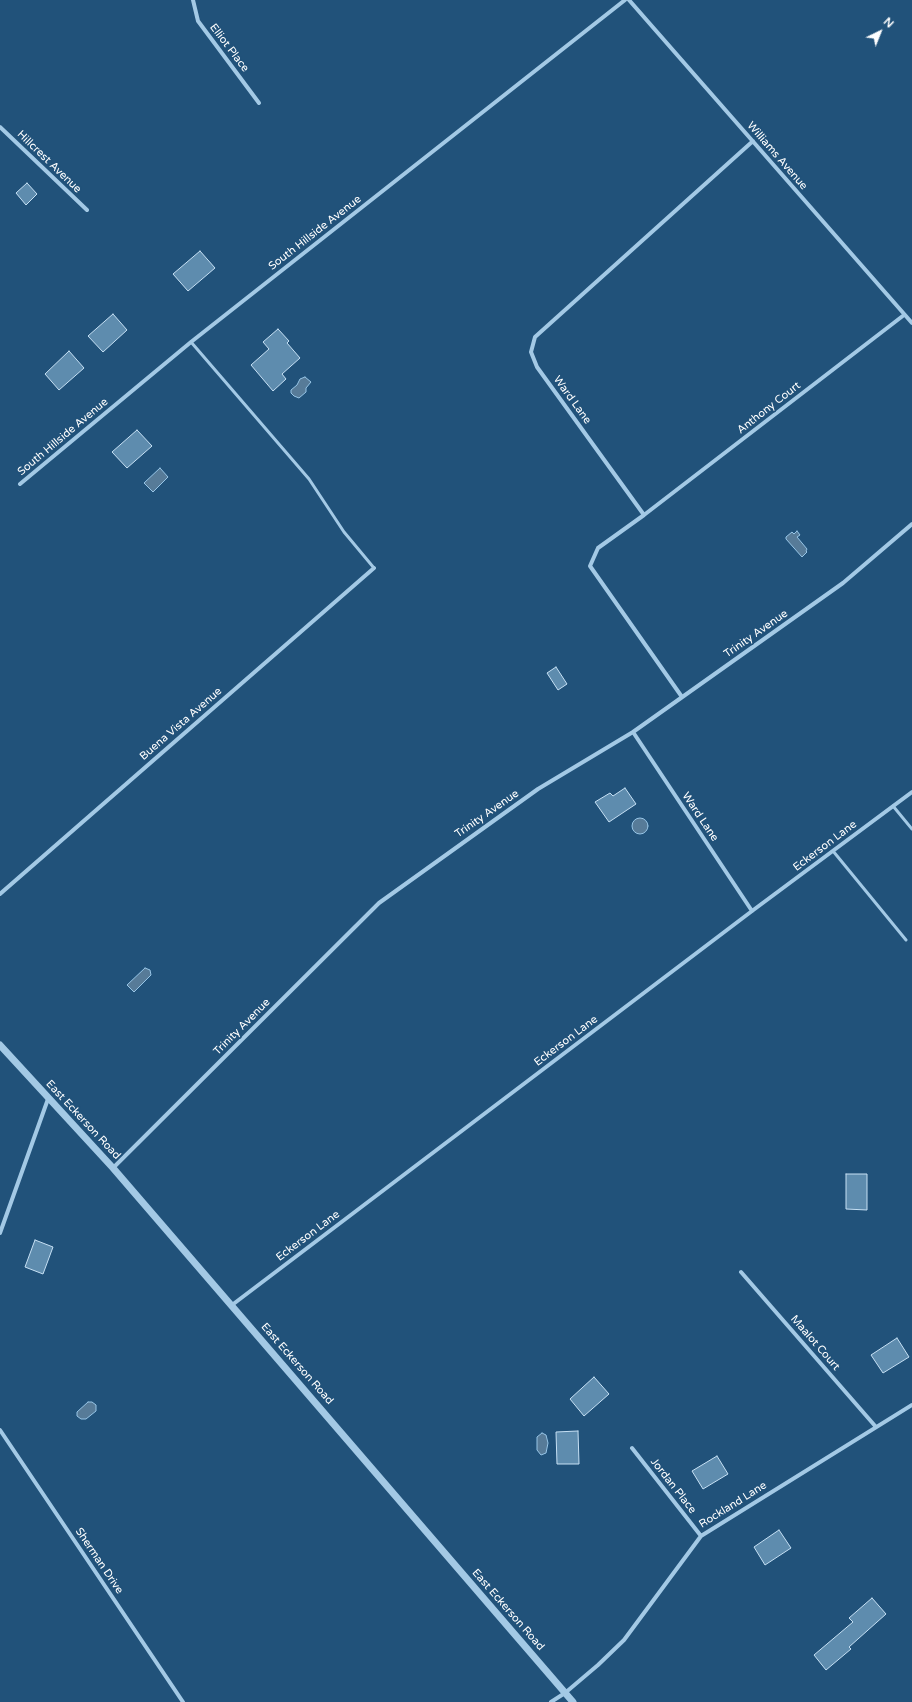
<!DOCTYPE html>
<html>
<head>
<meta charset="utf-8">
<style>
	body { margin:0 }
	#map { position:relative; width:912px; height:1702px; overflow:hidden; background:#21527a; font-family:"Varela Round",sans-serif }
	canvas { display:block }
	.north { position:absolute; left:860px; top:12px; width:40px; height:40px; -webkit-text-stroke:3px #21527a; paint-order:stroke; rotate:43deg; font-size:11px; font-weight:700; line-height:16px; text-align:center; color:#fff }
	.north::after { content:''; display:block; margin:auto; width:14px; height:18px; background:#fff; clip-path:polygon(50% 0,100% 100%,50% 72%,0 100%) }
</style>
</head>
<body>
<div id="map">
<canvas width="912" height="1702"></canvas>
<div class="north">N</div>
</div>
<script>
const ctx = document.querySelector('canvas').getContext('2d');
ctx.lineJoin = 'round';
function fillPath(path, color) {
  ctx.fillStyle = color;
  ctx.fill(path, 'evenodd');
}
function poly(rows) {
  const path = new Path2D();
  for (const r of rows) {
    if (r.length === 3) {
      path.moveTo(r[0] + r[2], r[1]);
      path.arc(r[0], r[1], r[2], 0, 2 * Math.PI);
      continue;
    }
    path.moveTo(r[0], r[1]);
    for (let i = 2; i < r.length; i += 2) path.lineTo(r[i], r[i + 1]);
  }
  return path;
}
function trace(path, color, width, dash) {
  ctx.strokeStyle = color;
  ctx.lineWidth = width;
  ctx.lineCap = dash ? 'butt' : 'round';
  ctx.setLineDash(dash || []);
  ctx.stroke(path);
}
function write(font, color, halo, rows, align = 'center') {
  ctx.font = font + ' "Varela Round",sans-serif';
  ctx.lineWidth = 3.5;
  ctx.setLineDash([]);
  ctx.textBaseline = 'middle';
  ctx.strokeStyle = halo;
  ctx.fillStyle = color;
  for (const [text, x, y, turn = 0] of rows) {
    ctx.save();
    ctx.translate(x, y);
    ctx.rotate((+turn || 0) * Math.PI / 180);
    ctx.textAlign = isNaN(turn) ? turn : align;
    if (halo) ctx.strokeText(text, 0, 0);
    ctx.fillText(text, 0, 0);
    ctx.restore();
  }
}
const water = poly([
	[305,377,311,382,306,388,306,392,299,398,294,396,291,393,291,390,297,385,300,379,305,377],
	[160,468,168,477,153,492,144,483,160,468],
	[797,531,800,535,797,537,807,549,806,551,807,552,802,557,786,539,786,537,792,532,794,534,797,531],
	[640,826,8],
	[145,968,150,970,151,975,134,992,127,985,145,968],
	[88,1402,92,1402,96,1405,96,1411,86,1419,81,1419,77,1416,77,1412,88,1402],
	[542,1433,546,1435,548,1443,546,1453,541,1455,537,1450,537,1437,542,1433]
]);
fillPath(water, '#577b98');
trace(water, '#97c5e6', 1);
const building = poly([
	[27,183,37,194,26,205,16,193,27,183],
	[200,251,215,268,188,291,173,274,200,251],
	[113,314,127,330,103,352,88,336,113,314],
	[278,329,289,341,287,343,300,358,282,374,286,379,273,391,251,365,269,349,263,342,278,329],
	[69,351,84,368,59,390,45,374,69,351],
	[137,430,152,446,127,468,112,452,137,430],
	[556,667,567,684,558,690,547,673,556,667],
	[625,788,636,804,609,822,595,802,610,793,613,796,625,788],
	[846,1174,867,1174,867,1210,846,1209,846,1174],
	[35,1240,53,1247,43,1274,25,1267,35,1240],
	[897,1338,909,1357,883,1373,871,1355,897,1338],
	[594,1377,609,1394,584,1416,570,1399,594,1377],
	[578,1431,579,1464,557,1464,556,1432,578,1431],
	[717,1456,728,1474,703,1489,692,1471,717,1456],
	[779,1530,791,1548,765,1565,754,1547,779,1530],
	[872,1598,886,1614,849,1647,851,1649,826,1670,814,1655,853,1622,849,1618,872,1598]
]);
fillPath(building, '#5e8cae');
trace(building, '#c6e0f4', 1);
trace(poly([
	[191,342,309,479,344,532,374,568],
	[893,806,912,829],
	[833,851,906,940]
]), '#a3c9e5', 3);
trace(poly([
	[193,0,198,21,259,103],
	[629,0,912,323],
	[0,127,87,210],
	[20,484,191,342,625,0],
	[644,515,537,367,531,352,535,337,753,141],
	[682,697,590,566,598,548,644,515,904,315],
	[633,732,752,911],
	[0,894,374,568],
	[113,1168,379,903,538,789,633,732,843,583,912,524],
	[0,1233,48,1099],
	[741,1272,876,1427],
	[232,1305,752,911,912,792],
	[0,1430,183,1702],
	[632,1448,701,1536],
	[551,1702,565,1693,598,1665,624,1640,701,1536,912,1405]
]), '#a3c9e5', 4);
trace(poly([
	[0,1045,113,1168,573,1702]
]), '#a3c9e5', 7);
write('11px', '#fff', '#21527a', [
	["Elliot Place",229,48,53],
	["Williams Avenue",777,156,49],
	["Hillcrest Avenue",49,162,44],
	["South Hillside Avenue",315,233,-38],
	["Ward Lane",572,400,54],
	["Anthony Court",769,408,-38],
	["South Hillside Avenue",63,437,-40],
	["Trinity Avenue",756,634,-35],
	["Buena Vista Avenue",181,724,-41],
	["Trinity Avenue",487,814,-35],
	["Ward Lane",700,817,56],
	["Eckerson Lane",825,846,-37],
	["Trinity Avenue",242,1027,-45],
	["Eckerson Lane",566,1041,-37],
	["East Eckerson Road",83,1120,47],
	["Eckerson Lane",308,1236,-37],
	["Maalot Court",815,1343,49],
	["East Eckerson Road",297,1364,49],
	["Jordan Place",673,1486,52],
	["Rockland Lane",733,1505,-32],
	["Sherman Drive",99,1561,56],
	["East Eckerson Road",508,1610,49]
]);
</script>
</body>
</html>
